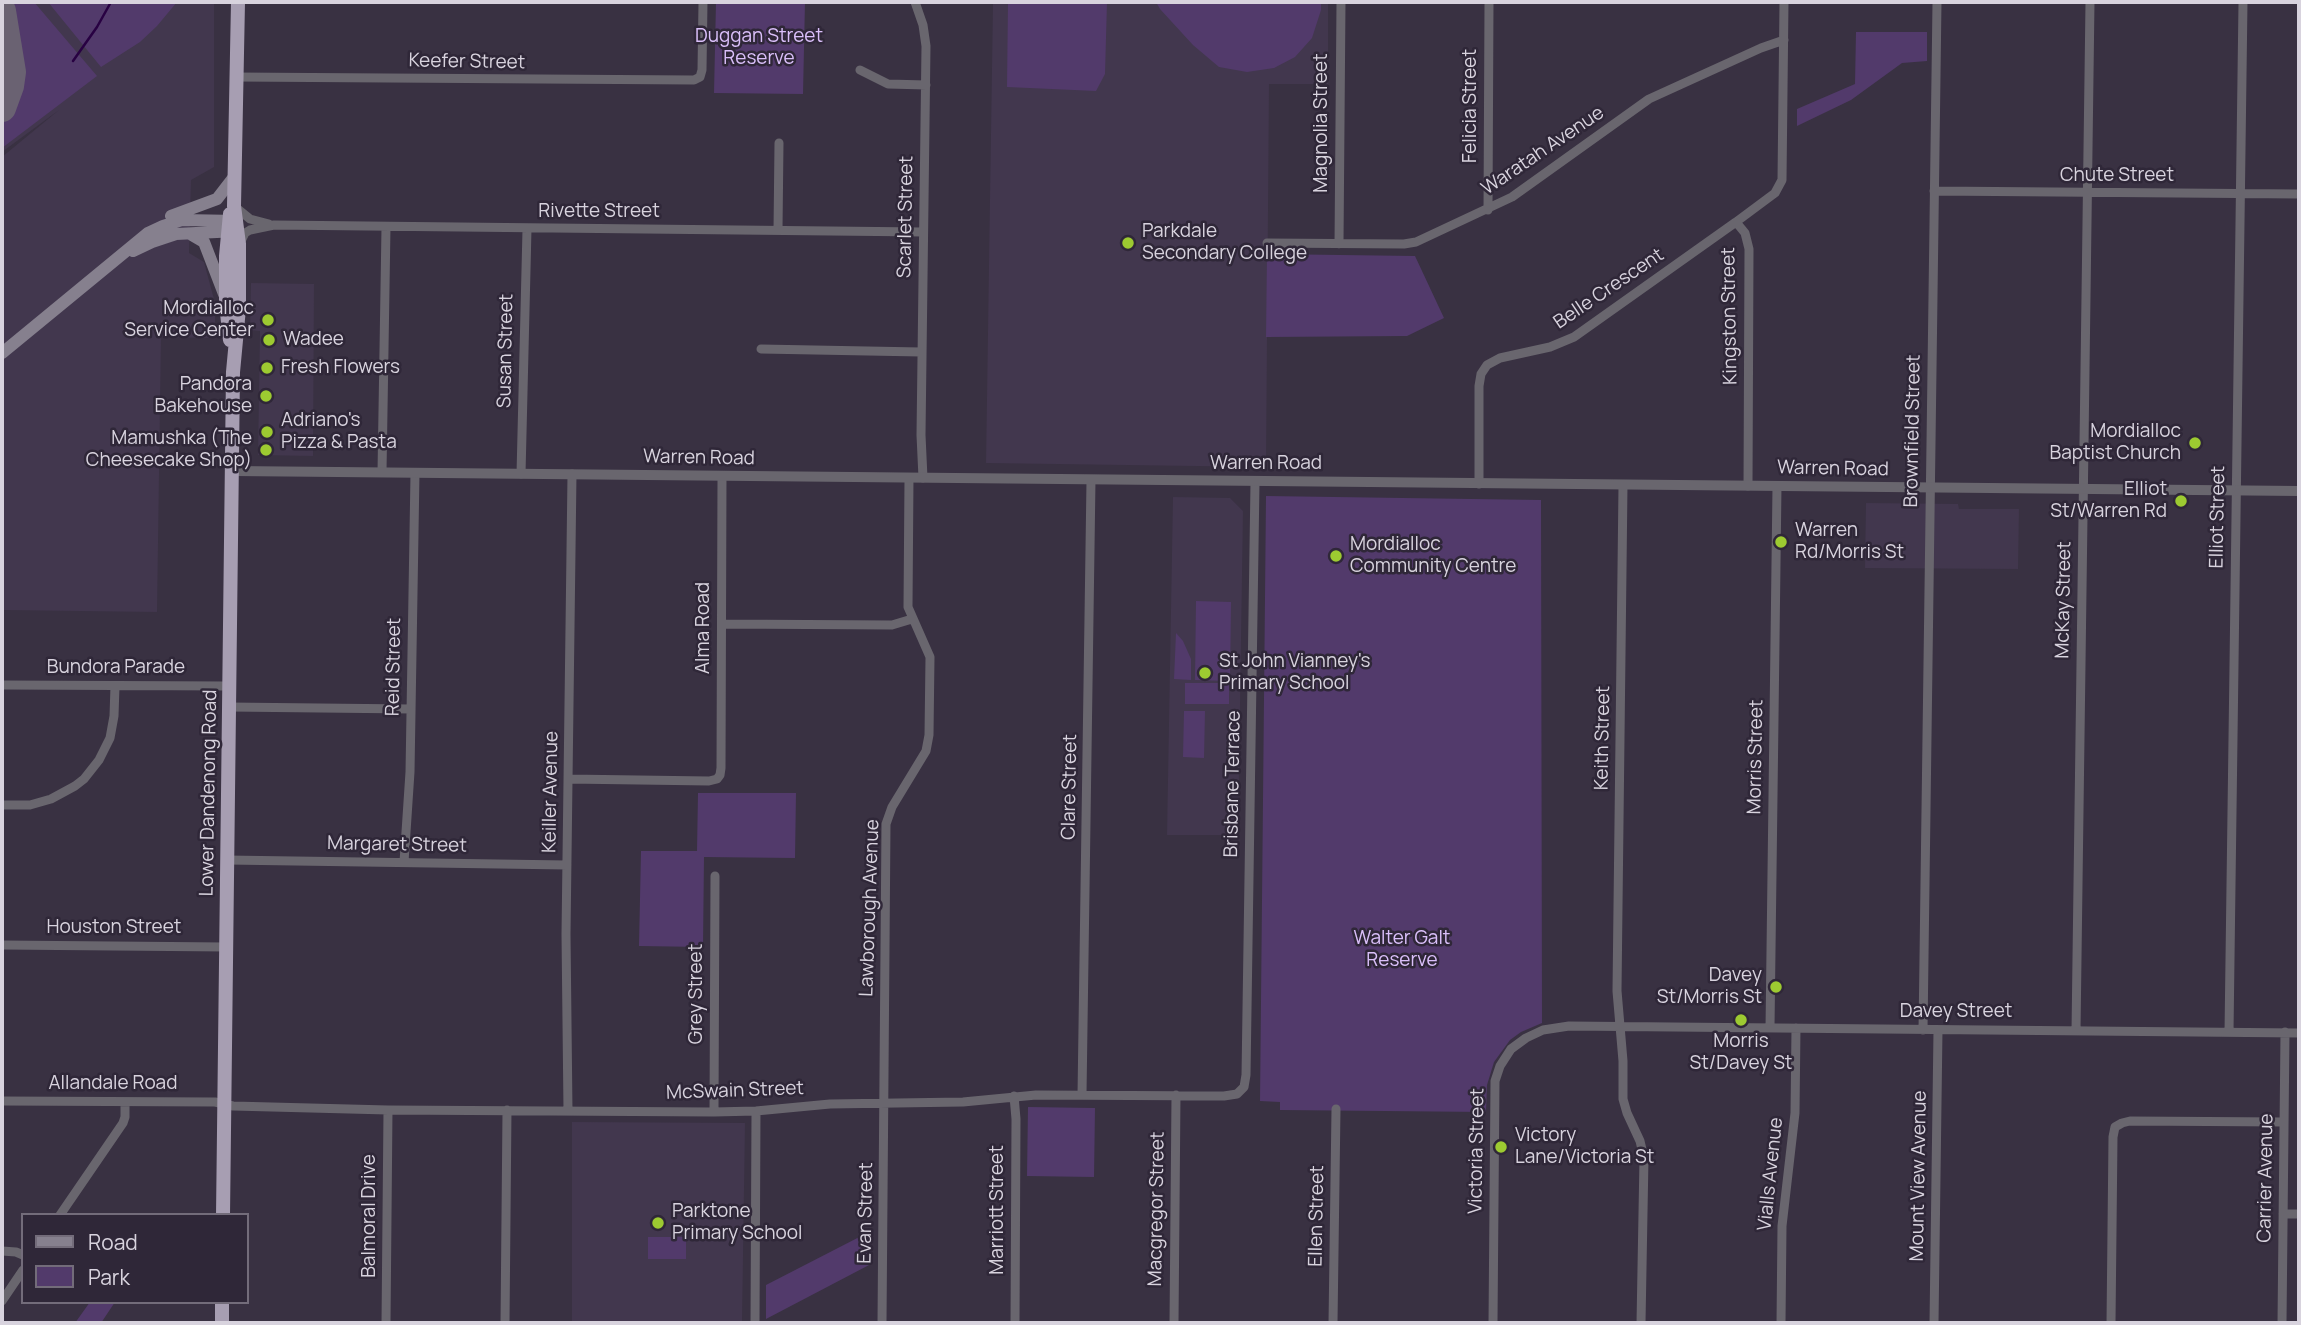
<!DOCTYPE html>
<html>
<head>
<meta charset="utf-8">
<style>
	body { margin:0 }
	#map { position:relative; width:2301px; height:1325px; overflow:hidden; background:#393142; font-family:Manrope,sans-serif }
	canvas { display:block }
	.frame { position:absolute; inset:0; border:4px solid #d8d3de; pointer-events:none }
	.legend { position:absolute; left:21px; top:1213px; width:228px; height:91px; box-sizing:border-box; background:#2f2738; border:2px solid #736c7a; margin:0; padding:9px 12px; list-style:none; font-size:21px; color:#d8d3de }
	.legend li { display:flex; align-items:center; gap:14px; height:35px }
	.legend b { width:35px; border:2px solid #736c7a }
</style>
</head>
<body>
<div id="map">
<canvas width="2301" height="1325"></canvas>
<div class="frame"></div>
<ul class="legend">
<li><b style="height:9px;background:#86808e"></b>Road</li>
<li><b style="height:19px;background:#523a6b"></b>Park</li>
</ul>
</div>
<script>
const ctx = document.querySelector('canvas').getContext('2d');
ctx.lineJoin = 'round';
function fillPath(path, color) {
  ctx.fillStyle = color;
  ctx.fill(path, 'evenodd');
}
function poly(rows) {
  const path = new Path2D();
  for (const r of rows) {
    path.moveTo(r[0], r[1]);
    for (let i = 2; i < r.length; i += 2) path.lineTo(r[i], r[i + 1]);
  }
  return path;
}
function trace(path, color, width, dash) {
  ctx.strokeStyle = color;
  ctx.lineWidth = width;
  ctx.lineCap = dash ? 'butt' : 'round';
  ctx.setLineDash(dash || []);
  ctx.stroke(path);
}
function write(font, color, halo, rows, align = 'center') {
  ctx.font = font + ' Manrope,sans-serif';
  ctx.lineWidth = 5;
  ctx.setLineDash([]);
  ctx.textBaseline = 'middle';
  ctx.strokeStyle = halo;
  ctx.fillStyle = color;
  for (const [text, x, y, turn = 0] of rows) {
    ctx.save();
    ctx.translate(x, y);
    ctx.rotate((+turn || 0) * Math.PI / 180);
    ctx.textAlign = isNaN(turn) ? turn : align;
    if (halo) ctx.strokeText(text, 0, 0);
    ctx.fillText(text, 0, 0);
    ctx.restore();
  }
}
fillPath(poly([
	[2,2,214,2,214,167,191,180,189,253,204,262,215,303,215,338,161,337,157,612,2,610,2,157,59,110,2,152],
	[993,2,1328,2,1328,84,1269,84,1266,467,986,463],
	[251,283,314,284,313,456,258,455,260,331,250,330],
	[1173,497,1230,498,1243,511,1238,835,1167,835],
	[1866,503,1958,504,1959,509,2019,509,2018,569,1865,568],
	[572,1122,745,1123,742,1323,572,1323]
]), '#42374e');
fillPath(poly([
	[10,2,34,2,97,76,2,148,2,122,16,97,20,75,19,53],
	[48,2,177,2,157,26,140,42,101,67],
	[716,2,805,2,803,94,714,93],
	[1008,2,1107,2,1105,74,1096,91,1007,87],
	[1156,2,1321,2,1321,10,1312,38,1295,57,1274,68,1247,72,1219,67,1193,45,1160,9],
	[1856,32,1927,32,1927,61,1902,63,1851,100,1797,126,1797,109,1855,84],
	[1267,254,1415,256,1444,318,1407,336,1266,337],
	[1266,496,1541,500,1542,1023,1521,1032,1510,1040,1494,1062,1487,1085,1486,1112,1280,1110,1280,1102,1260,1101],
	[1196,601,1231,602,1230,681,1195,680],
	[1176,633,1183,641,1191,659,1191,680,1174,679],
	[1185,683,1229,683,1229,704,1185,704],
	[1184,711,1205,711,1204,758,1183,757],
	[698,793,796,793,795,858,704,857,703,947,639,946,641,851,697,851],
	[1028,1107,1095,1108,1094,1177,1027,1176],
	[871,1231,871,1264,766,1319,766,1285],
	[648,1237,686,1237,686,1259,648,1259],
	[90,1302,115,1302,101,1323,75,1323]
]), '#523a6b');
trace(poly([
	[73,61,97,27,111,2]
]), '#280142', 2.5);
trace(poly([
	[2,11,12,72,10,86,2,108]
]), '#6a6272', 28);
trace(poly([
	[915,2,923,25,926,46,921,435,923,478],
	[860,70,888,84,926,85],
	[235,77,694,80,700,77,702,70,703,2],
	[1934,191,2299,194],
	[234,206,250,219,269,224],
	[1488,210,1489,2],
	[778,230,779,143],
	[240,243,245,233,250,230,274,225,923,232],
	[1267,243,1404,244,1416,242,1512,197,1649,99,1761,48,1784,40],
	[1339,244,1341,2],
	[761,349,921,352],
	[382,472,386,227],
	[521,474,527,229],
	[1479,484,1479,386,1481,374,1487,365,1500,358,1550,347,1574,337,1736,222],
	[1623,485,1617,991,1623,1061,1623,1099,1627,1113,1640,1141,1644,1158,1641,1323],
	[1748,486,1749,249,1745,233,1736,222,1775,193,1782,180,1784,2],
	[722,624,892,625,912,619],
	[2,685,229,686],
	[229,707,411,709],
	[568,779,709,781,717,779,720,775,721,768,722,476],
	[2,805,30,805,51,799,75,786,84,779,99,760,110,738,114,716,115,686],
	[227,860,567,865],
	[404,862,410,772,415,473],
	[2,945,226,947],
	[1770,1028,1777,486],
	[1923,1030,1937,2],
	[2076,1031,2090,2],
	[2229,1032,2243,2],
	[1082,1095,1091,480],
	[1014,1096,1016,1119,1015,1323],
	[2,1101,215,1102,233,1106,388,1110,714,1112,756,1111,830,1104,963,1102,1036,1095,1224,1096,1237,1094,1244,1087,1246,1075,1255,482],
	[568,1111,566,934,572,474],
	[714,1112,715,876],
	[2283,1214,2299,1214],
	[60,1215,123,1123,125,1117,125,1102],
	[2,1251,16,1252,23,1255],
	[2,1301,23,1270],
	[386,1323,388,1110],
	[505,1323,507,1110],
	[755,1323,756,1111],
	[882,1323,886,824,892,807,926,751,929,735,930,657,908,607,909,478],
	[1174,1323,1176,1095],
	[1333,1323,1336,1109],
	[1493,1323,1495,1081,1500,1066,1511,1049,1526,1038,1543,1030,1569,1026,2299,1033],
	[1781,1323,1782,1226,1795,1113,1796,1028],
	[1934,1323,1938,1030],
	[2111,1323,2113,1137,2115,1127,2122,1123,2130,1121,2284,1122],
	[2282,1323,2285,1032]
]), '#69666e', 9);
trace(poly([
	[233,471,2299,491]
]), '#69666e', 10);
trace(poly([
	[171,216,217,199,234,177],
	[192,235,204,242,224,294],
	[133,251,152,242,176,234,237,231],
	[2,353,148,233,163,226,182,220,237,221]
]), '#86808e', 12);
trace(poly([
	[230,340,226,304,226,256,230,214],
	[223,1215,233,372,239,308,239,244,234,206,238,2],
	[222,1323,222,1302]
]), '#a79eb2', 14);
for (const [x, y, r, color] of [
	[1128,243,7,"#9dca31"],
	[268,320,7,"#9dca31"],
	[269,340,7,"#9dca31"],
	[267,368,7,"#9dca31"],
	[266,396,7,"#9dca31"],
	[267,432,7,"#9dca31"],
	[2195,443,7,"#9dca31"],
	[266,450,7,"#9dca31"],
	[2181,501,7,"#9dca31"],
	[1781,542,7,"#9dca31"],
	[1336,556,7,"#9dca31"],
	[1205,673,7,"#9dca31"],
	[1776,987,7,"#9dca31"],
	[1741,1020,7,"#9dca31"],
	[1501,1147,7,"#9dca31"],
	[658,1223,7,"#9dca31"]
]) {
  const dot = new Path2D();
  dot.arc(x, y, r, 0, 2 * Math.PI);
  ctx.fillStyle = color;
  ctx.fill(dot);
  trace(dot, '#2f2738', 2.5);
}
write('19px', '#dabffa', '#2f2738', [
	["Duggan Street",759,37],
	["Reserve",759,59],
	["Walter Galt",1402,939],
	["Reserve",1402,961]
]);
write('19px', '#d8d3de', '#2f2738', [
	["Keefer Street",467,62,1],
	["Felicia Street",1471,106,-90],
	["Magnolia Street",1322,123,-90],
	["Waratah Avenue",1543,151,-34],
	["Chute Street",2117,176],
	["Rivette Street",599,212],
	["Scarlet Street",906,217,-89],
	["Belle Crescent",1609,289,-34],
	["Kingston Street",1730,316,-91],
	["Susan Street",506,351,-89],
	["Brownfield Street",1913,431,-89],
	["Warren Road",699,458,1],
	["Warren Road",1266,464],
	["Warren Road",1833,469,1],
	["Elliot Street",2218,517,-89],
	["McKay Street",2064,600,-89],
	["Alma Road",704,628,-90],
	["Reid Street",394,667,-89],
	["Bundora Parade",116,668],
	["Keith Street",1603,738,-89],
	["Morris Street",1756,757,-89],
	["Brisbane Terrace",1233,784,-89],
	["Clare Street",1070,787,-89],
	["Keiller Avenue",551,792,-89],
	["Lower Dandenong Road",209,793,-89],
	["Margaret Street",397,845,1],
	["Lawborough Avenue",870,908,-88],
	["Houston Street",114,928],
	["Grey Street",697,994,-90],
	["Davey Street",1956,1012],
	["Allandale Road",113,1084],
	["McSwain Street",735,1091,-2],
	["Victoria Street",1477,1151,-89],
	["Vialls Avenue",1771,1174,-84],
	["Mount View Avenue",1919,1176,-89],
	["Carrier Avenue",2266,1178,-89],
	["Macgregor Street",1157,1209,-89],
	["Marriott Street",998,1210,-90],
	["Evan Street",866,1213,-89],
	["Balmoral Drive",370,1216,-90],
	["Ellen Street",1317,1216,-89]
]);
write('19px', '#d8d3de', '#2f2738', [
	["Parkdale",1142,232],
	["Secondary College",1142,254],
	["Mordialloc",254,309,"right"],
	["Service Center",254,331,"right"],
	["Wadee",283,340],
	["Fresh Flowers",281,368],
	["Pandora",252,385,"right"],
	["Bakehouse",252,407,"right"],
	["Adriano's",281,421],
	["Pizza & Pasta",281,443],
	["Mordialloc",2181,432,"right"],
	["Baptist Church",2181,454,"right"],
	["Mamushka (The",252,439,"right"],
	["Cheesecake Shop)",252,461,"right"],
	["Elliot",2167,490,"right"],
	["St/Warren Rd",2167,512,"right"],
	["Warren",1795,531],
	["Rd/Morris St",1795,553],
	["Mordialloc",1350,545],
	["Community Centre",1350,567],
	["St John Vianney's",1219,662],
	["Primary School",1219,684],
	["Davey",1762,976,"right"],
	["St/Morris St",1762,998,"right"],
	["Morris",1741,1042,"center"],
	["St/Davey St",1741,1064,"center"],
	["Victory",1515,1136],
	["Lane/Victoria St",1515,1158],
	["Parktone",672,1212],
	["Primary School",672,1234]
], 'left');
</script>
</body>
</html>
